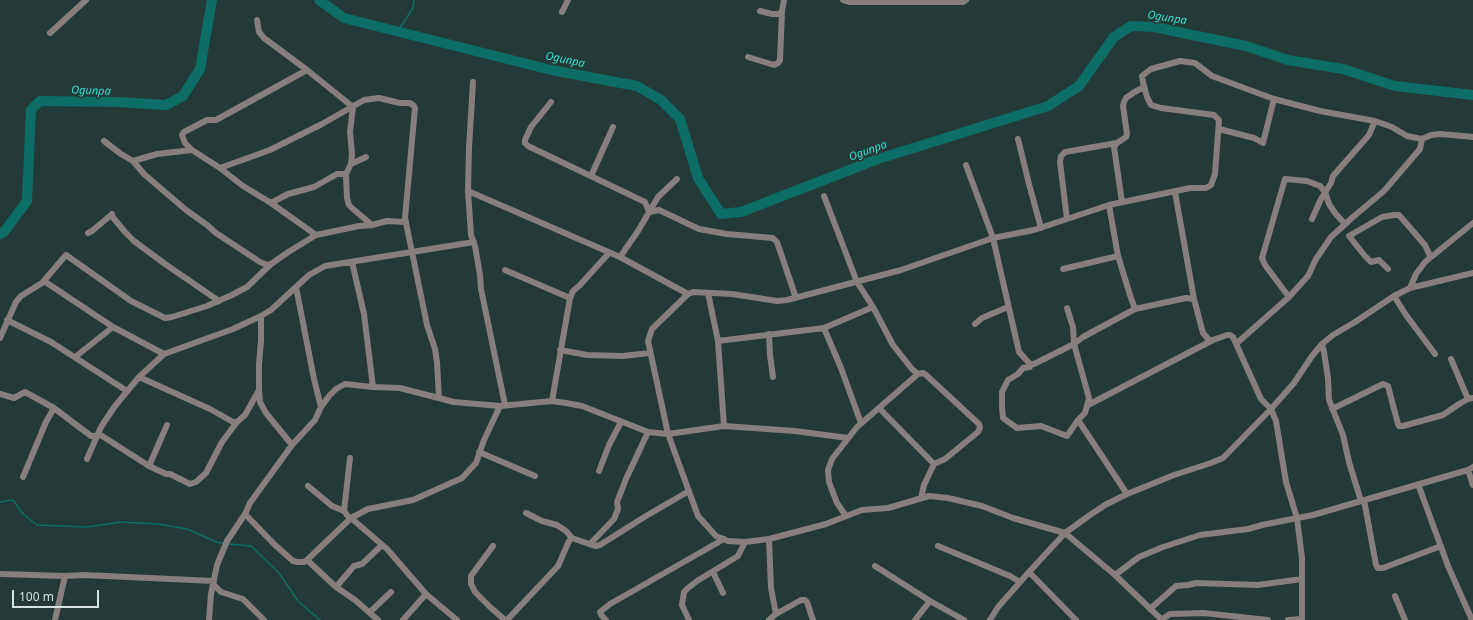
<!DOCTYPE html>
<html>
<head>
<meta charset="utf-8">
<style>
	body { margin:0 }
	#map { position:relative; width:1473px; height:620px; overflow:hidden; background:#233a38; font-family:"Noto Sans",sans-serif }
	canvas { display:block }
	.scale { position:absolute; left:12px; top:590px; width:87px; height:18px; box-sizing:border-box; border:2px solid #d5e3e1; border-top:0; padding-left:5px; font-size:12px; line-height:14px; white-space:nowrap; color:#d5e3e1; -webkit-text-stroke:3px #233a38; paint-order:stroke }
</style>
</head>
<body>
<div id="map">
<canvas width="1473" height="620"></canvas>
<div class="scale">100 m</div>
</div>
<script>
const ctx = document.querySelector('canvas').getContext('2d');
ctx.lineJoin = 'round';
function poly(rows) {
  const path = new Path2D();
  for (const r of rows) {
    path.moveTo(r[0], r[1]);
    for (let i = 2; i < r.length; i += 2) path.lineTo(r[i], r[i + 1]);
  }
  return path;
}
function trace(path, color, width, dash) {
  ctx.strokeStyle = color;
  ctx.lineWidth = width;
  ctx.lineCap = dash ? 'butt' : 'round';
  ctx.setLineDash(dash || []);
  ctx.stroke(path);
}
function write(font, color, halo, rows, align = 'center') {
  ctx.font = font + ' "Noto Sans",sans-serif';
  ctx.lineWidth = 3.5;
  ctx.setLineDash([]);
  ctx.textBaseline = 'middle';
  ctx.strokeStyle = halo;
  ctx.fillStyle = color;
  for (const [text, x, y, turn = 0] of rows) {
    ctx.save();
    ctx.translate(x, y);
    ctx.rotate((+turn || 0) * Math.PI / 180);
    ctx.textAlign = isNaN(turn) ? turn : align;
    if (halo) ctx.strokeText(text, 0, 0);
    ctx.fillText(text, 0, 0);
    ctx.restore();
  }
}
trace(poly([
	[398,31,413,8,414,0],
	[0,502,13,500,23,514,37,525,87,527,121,522,158,524,187,529,219,543,223,543],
	[229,544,251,546,279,573,298,601,320,620]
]), '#0d6e68', 1.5);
trace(poly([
	[319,0,344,18,551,70,637,86,661,100,680,119,698,178,721,214,741,212,878,159,1048,106,1079,86,1114,37,1131,26,1154,27,1246,46,1288,60,1343,69,1395,86,1473,95],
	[0,234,4,232,27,201,31,110,40,101,118,102,166,105,183,96,200,69,212,0]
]), '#0d6e68', 10);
trace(poly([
	[843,0,850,2,963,2,966,0],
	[760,11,772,14,779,14,782,11,784,0],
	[562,12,568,0],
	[257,20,259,32,264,38,307,70,353,107],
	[50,33,86,0],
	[748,57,774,65,778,63,780,60,782,11],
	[473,82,469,148,468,191,471,235,475,246,480,275,481,289,505,405],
	[551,102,531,127,525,140,525,143,528,146,645,202,649,212,659,210,699,229,727,234,773,238,777,242,796,298],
	[353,107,350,132,352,154,351,164,346,174,347,198,349,205,353,209,372,225],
	[1219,129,1254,138,1263,143,1274,99],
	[1018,139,1029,184,1041,228],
	[104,141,121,154,133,161,144,174,186,210,207,225,216,233,260,262,267,265,271,264],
	[192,150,185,143,182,135,184,132,207,120,216,120,307,70],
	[133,161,157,154,192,150,220,168,243,186,271,203,316,235],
	[351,164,366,157],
	[966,165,993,238,1019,352,1030,364,1034,364,1074,344,1083,337,1135,309,1186,298,1194,299],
	[220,168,270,150,322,124,364,100,379,98,400,103,410,103,414,106,415,108,405,218,427,325,435,349,437,362,439,398],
	[591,176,613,127],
	[468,191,620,257,688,294],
	[1175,192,1194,299,1203,333,1209,340,1213,340,1227,335,1230,335,1233,337,1261,399,1271,409,1276,421,1286,482,1297,518,1302,558,1302,620],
	[824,196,857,282,873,307,893,345,912,369,918,374,923,373,925,374,979,424,980,428,978,432,945,459,934,464,924,485,921,498],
	[1122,202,1114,147,1117,143,1126,137,1127,134,1123,106,1124,102,1126,98,1133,93,1144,87],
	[271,203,288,194,314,187,337,174,346,174],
	[1109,205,1118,256,1130,295,1135,309],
	[112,214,111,215,125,232,134,241,165,264,219,301],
	[1067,219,1060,162,1061,156,1065,152,1117,143],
	[1312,219,1321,199,1331,183,1333,176,1369,135,1375,121],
	[88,233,92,231,111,215],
	[620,257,638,231,658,197,677,179],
	[352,262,364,314,373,387],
	[1063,269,1118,256],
	[1388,269,1379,260,1371,262,1365,256,1349,236,1382,217,1394,215,1399,215,1425,245,1430,256],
	[505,270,570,298],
	[44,281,113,327,164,354],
	[296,287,314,379,321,407],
	[1410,288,1416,274,1425,262,1473,223],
	[708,293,718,341,724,426],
	[1394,296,1406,315,1435,354],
	[1289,297,1265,265,1262,258,1285,179,1307,181,1320,186,1325,192,1329,204,1335,213,1345,224],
	[261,316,261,341,259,364,259,390,260,402,266,413,292,445],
	[7,320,51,342,127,391],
	[975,324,982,318,1008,307],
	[824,328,841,368,861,423],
	[769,334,770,355,773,377],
	[0,338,16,302,21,296,42,283,66,255,131,301,165,318,172,317,207,306,232,295,247,287,271,264,290,251,316,235,359,226,372,225,387,221,406,222],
	[718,341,824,328,873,307],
	[1237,343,1289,297,1308,276,1316,259,1331,237,1353,217,1384,191,1420,149,1422,139],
	[1322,344,1324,352,1328,378,1329,400,1343,435,1349,462,1361,501],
	[560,350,587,355,623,356,650,353],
	[75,357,113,327],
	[1451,359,1468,399],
	[1030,364,1030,367,1023,368,1018,374,1008,380,1002,392,1002,406,1003,418,1017,428,1041,426,1067,436,1078,420,1085,413,1089,398,1074,344,1073,327,1067,308],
	[139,377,210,409,233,422,237,422],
	[0,394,14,398,25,392,54,408,91,436,96,436,99,434,149,466,166,474,170,474,190,484,196,482,206,473,222,442,237,422,245,415,259,390],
	[552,401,570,298,573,291,580,285,609,253],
	[1088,405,1213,340],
	[880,409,934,464],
	[1332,409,1383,384,1388,386,1398,424,1399,426,1403,426,1443,415,1459,404,1468,399,1473,398],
	[1078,420,1127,494],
	[479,452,535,476],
	[87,459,101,427,115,406,139,377,164,354,233,329,261,316,271,310,309,275,325,266,474,242],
	[149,466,167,425],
	[1468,470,1473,485],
	[599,471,609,445,621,422],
	[23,477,46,422,54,408],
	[1418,484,1448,566,1472,620],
	[308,486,332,506,344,511,350,519],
	[1364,500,1376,565,1378,568,1383,568,1441,546],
	[344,511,350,458],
	[526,513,542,521,557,525,566,531,572,538,595,546,600,545,646,516,689,491],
	[245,514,275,545,293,561,298,562,304,562,307,560,336,587,355,600,378,620],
	[846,516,837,503,829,482,828,470,832,459,857,427,918,374],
	[351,518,387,549,426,594,457,620],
	[769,539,771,588,776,614],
	[590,544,614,519,618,509,617,502,626,479,648,432],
	[493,546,471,576,471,584,475,592,490,607,505,620],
	[938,546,1010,576,1020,582],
	[307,560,351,518,368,509,413,500,462,478,476,463,484,440,500,406],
	[875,566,930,601,964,620],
	[713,572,723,593],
	[1029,572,1076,620],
	[0,574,65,576,84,575,214,581],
	[1115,575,1139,557,1163,547,1200,535,1248,529,1262,525,1313,515,1468,470,1473,467],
	[213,584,221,592,243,599,264,620],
	[336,587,354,566,362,564,382,545],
	[1395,596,1405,620],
	[1150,609,1176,586,1188,585,1196,583,1258,585,1302,579],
	[370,612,391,592],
	[55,620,65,576],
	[209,620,211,594,217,565,227,541,245,514,250,503,292,445,315,420,321,407,329,396,336,389,345,384,373,387,400,388,454,402,500,406,552,401,566,403,582,406,648,432,668,434,724,426,795,431,848,438],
	[403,620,426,594],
	[507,620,558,566,569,541,572,538],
	[606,620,602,616,600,612,610,604,724,539],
	[689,620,682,605,684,592,688,588,697,581,738,556,745,542],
	[769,620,776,614,801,600,805,600,807,602,813,620],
	[915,620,930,601],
	[990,620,998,607,1029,572,1065,533,1090,515,1105,505,1127,494,1174,475,1211,463,1223,458,1271,409,1294,383,1312,356,1322,344,1333,335,1355,322,1394,296,1410,288,1473,273],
	[1161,620,1170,614,1203,613,1268,620],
	[1162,620,1115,575,1065,533,1013,518,982,506,948,498,929,496,888,508,862,510,826,524,769,539,745,542,728,541,716,536,698,516,668,434,648,341,652,329,688,294,693,292,732,294,777,301,787,300,901,270,993,238,1034,230,1109,205,1190,188,1206,188,1211,185,1215,174,1219,120,1214,115,1161,108,1151,105,1147,97,1143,82,1142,76,1151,69,1180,61,1195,63,1212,76,1274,99,1320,111,1375,121,1392,127,1407,136,1422,139,1431,135,1441,134,1473,137],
	[1288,620,1302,619]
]), '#887e7d', 6);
write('italic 11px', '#36ded3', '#233a38', [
	["Ogunpa",1167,18,9],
	["Ogunpa",565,60,12],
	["Ogunpa",91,91,2],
	["Ogunpa",868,151,-20]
]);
</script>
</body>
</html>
